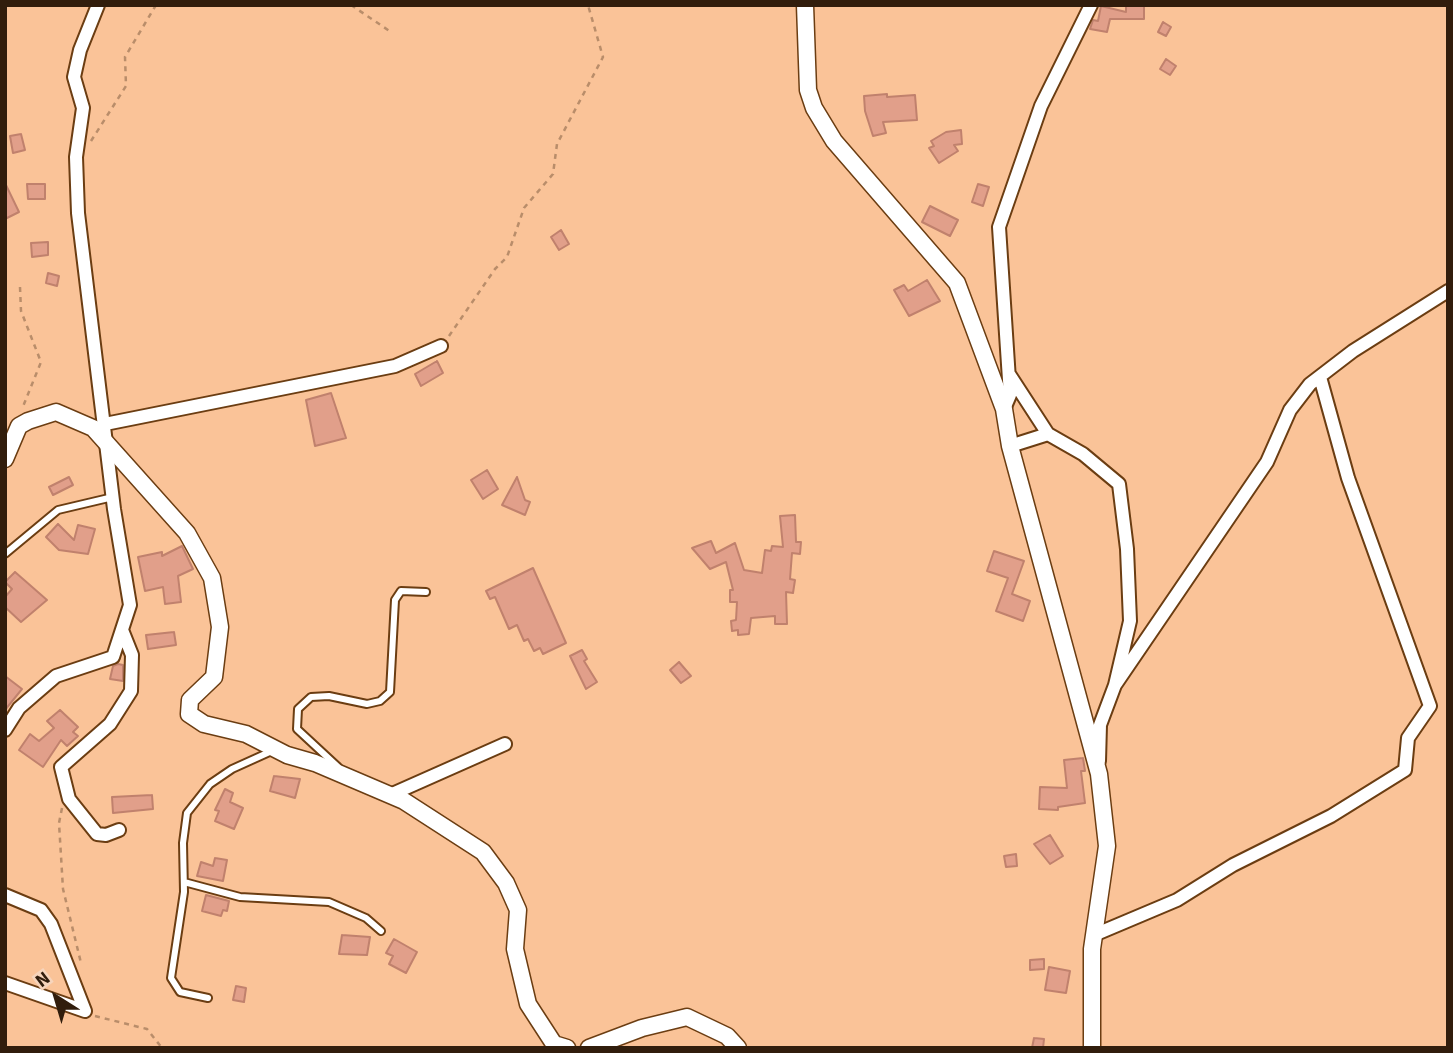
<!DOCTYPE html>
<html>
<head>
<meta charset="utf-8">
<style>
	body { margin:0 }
	#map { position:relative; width:1453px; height:1053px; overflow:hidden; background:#fac398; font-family:"Source Sans 3",sans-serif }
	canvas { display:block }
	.frame { position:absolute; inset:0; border:7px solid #311d0c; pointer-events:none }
	.north { position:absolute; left:21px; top:962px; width:70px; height:70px; -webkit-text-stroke:5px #f7d5bc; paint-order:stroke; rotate:323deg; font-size:19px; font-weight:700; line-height:28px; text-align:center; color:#311d0c }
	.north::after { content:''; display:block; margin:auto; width:24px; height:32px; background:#311d0c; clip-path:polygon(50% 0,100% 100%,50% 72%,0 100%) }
</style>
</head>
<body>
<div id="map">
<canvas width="1453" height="1053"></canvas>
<div class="frame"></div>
<div class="north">N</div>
</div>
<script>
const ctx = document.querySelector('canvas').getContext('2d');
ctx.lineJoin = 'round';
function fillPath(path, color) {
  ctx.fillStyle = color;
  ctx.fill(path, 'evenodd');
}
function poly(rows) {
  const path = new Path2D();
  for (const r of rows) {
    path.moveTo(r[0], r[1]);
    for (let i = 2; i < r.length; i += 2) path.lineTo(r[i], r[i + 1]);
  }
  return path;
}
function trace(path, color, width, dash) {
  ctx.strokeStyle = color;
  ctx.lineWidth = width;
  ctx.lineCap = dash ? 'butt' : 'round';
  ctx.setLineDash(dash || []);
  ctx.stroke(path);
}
const building = poly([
	[1126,5,1144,5,1144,19,1110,19,1107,32,1090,29,1093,20,1098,21,1101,6,1126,12,1126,5],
	[1163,22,1171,27,1166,36,1158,32,1163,22],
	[1166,59,1176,66,1170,75,1160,69,1166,59],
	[887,94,887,97,915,95,917,120,883,122,886,133,873,136,865,111,864,96,887,94],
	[961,130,962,144,954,145,958,151,939,163,929,148,934,146,931,141,946,132,961,130],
	[21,134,25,150,13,153,10,136,21,134],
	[5,183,19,212,5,219,5,183],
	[27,184,45,184,45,199,28,199,27,184],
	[978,184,989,187,983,206,972,202,978,184],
	[930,206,958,220,950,236,922,222,930,206],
	[561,230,569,244,559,250,551,237,561,230],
	[48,242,48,255,32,257,31,243,48,242],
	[48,273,59,276,57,286,46,283,48,273],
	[927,280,940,301,909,316,894,290,904,285,908,291,927,280],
	[437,361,443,373,421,386,415,374,437,361],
	[331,393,346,438,315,446,306,400,331,393],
	[487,470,498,489,483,499,471,480,487,470],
	[69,477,73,485,53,495,49,487,69,477],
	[517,477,525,500,530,502,525,515,502,505,517,477],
	[795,515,796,542,801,542,800,554,792,553,790,579,795,580,793,593,786,592,787,624,775,624,775,616,751,618,749,634,738,635,738,630,732,631,731,621,736,620,737,602,730,602,730,590,733,590,726,562,710,569,692,548,711,541,716,553,735,543,744,570,762,573,765,550,771,551,772,546,783,547,780,516,795,515],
	[58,524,74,540,78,525,95,529,88,554,59,550,46,537,58,524],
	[182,546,193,569,178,576,181,602,165,604,163,587,145,591,138,557,162,552,162,556,182,546],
	[994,551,1024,561,1012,594,1030,601,1023,621,996,611,1008,578,987,571,994,551],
	[533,568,566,643,543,654,540,648,534,651,528,639,524,641,517,625,509,629,495,597,490,599,486,591,533,568],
	[15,572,47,600,21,622,5,607,5,597,12,589,5,582,15,572],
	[174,632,176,645,148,649,146,635,174,632],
	[582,650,587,659,584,661,597,682,586,689,570,656,582,650],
	[679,662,691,676,681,683,670,670,679,662],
	[118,664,123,665,123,681,110,679,113,666,118,664],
	[5,676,22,689,5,710,5,676],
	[60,710,78,727,73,732,78,736,67,746,61,740,43,767,19,750,30,734,39,741,54,728,47,721,60,710],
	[1083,758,1085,771,1081,771,1085,803,1058,807,1058,810,1039,809,1040,787,1067,788,1064,760,1083,758],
	[274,776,300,779,295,798,270,791,274,776],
	[225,789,233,793,230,802,243,808,234,829,215,821,219,811,215,810,225,789],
	[152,795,153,809,113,813,112,797,152,795],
	[1050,835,1063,856,1050,864,1034,844,1050,835],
	[1016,854,1017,866,1006,867,1004,856,1016,854],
	[215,858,227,860,223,881,197,876,201,862,213,866,215,858],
	[206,895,229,901,227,911,223,910,221,916,202,911,206,895],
	[342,935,370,937,367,955,339,954,342,935],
	[394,939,417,952,406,973,389,964,393,956,386,953,394,939],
	[1044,959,1044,969,1030,970,1030,960,1044,959],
	[1049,967,1070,971,1066,993,1045,990,1049,967],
	[236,986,246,988,244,1002,233,1000,236,986],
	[1034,1038,1044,1039,1043,1048,1032,1048,1034,1038]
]);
fillPath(building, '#e19f8a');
trace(building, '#c0816d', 2);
const service = poly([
	[5,554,58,510,113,497],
	[338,767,297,729,298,709,311,697,329,696,367,704,380,701,390,692,395,600,401,591,426,592],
	[184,882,240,897,329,902,366,918,381,931],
	[208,998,180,992,171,978,184,892,183,843,187,813,210,784,232,769,274,750]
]);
const minor = poly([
	[1009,374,1048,434,1083,454,1119,484,1127,549,1130,621,1115,685,1100,725,1099,761],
	[1004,409,1010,395,999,227,1041,106,1091,5],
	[105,424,395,366,441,346],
	[1010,446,1048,434],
	[1115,685,1267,462,1290,410,1310,384,1353,351,1448,291],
	[5,730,19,708,56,676,113,657,130,605,114,509,78,213,76,157,83,108,74,77,80,50,98,5],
	[390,795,505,744],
	[119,830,106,835,97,834,69,799,61,767,110,724,131,691,132,655,122,630],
	[5,895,41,910,51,924,85,1011],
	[1094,935,1177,900,1233,865,1331,816,1405,770,1408,738,1430,706,1348,478,1320,377],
	[5,983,85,1011]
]);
const tertiary = poly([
	[805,5,808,90,814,108,834,141,957,283,1004,409,1010,446,1099,774,1107,846,1092,949,1092,1048],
	[5,459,19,426,28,421,56,412,93,428,187,533,212,578,220,627,214,677,190,700,189,714,204,724,246,734,287,755,315,763,404,801,483,852,506,883,518,910,515,949,528,1004,554,1044,567,1048],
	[589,1048,642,1028,687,1017,727,1036,738,1048]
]);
trace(service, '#6b3d12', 10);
trace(minor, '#6b3d12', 16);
trace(tertiary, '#6b3d12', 19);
trace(poly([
	[351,5,391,32],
	[91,141,126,86,125,57,156,5],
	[20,287,21,311,41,362,22,409],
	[449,336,495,269,507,257,524,208,553,174,557,144,603,57,588,5],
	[62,808,59,823,63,889,81,963],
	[95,1016,147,1029,162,1048]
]), '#b98d6a', 2.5, [5, 5]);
trace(service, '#fff', 6);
trace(minor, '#fff', 12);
trace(tertiary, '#fff', 16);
</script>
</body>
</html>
